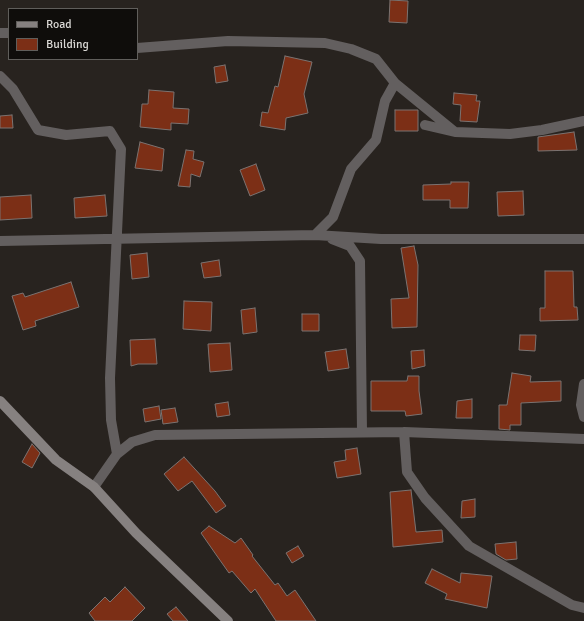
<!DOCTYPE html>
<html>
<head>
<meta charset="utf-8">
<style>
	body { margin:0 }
	#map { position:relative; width:584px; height:621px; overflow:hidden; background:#28231f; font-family:Signika,sans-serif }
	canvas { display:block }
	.legend { position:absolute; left:8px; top:8px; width:130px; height:52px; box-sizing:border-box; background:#0f0d0b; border:1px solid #605e5b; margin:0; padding:5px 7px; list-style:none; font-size:12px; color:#d9d7d4 }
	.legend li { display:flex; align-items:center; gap:8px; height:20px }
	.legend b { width:20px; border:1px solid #605e5b }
</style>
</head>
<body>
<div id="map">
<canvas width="584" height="621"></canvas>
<ul class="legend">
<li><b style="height:5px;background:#868180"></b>Road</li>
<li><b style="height:11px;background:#7c2f16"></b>Building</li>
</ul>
</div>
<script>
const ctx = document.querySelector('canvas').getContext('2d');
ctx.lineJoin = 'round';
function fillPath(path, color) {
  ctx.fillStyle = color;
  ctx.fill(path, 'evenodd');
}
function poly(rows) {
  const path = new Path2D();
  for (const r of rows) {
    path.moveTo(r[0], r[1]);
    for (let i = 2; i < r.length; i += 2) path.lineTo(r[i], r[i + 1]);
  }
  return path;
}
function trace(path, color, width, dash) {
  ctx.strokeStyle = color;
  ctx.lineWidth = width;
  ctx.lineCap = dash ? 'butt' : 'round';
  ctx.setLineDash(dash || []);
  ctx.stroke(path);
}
const building = poly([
	[390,0,408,1,407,23,389,22,390,0],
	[285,56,312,62,304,94,308,113,286,118,285,130,260,126,262,112,268,113,275,86,278,87,285,56],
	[225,65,228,81,216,83,214,67,225,65],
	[149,90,174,92,173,108,189,109,188,124,171,123,171,130,140,127,142,104,148,104,149,90],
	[454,93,477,95,476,101,480,101,477,122,460,121,461,105,453,104,454,93],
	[395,110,418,110,418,131,395,131,395,110],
	[12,115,13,128,0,128,0,116,12,115],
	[574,132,577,150,538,151,538,137,574,132],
	[140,142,164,149,162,171,135,168,140,142],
	[186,150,194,151,193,159,204,162,200,177,191,174,190,187,178,186,186,150],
	[256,164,265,190,250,196,240,170,256,164],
	[451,182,469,182,468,208,450,208,450,200,423,200,423,185,451,184,451,182],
	[523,191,524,215,498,216,497,192,523,191],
	[31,195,32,218,0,220,0,197,31,195],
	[105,195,107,216,75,218,74,198,105,195],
	[414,246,418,265,417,327,392,328,391,299,409,298,401,248,414,246],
	[147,253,149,277,132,279,130,255,147,253],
	[219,260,221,276,204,278,201,263,219,260],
	[545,271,573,271,574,307,577,307,578,320,540,321,540,308,545,308,545,271],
	[71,282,79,307,35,321,36,326,23,330,12,296,23,293,25,297,71,282],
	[184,301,212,302,211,331,183,329,184,301],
	[255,308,257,332,243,334,241,310,255,308],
	[302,314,319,314,319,331,302,331,302,314],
	[520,335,536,335,535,351,519,350,520,335],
	[155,339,157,364,138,364,131,366,130,340,155,339],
	[230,343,232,370,210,372,208,344,230,343],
	[346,349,349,368,328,371,325,352,346,349],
	[424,350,425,366,412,369,411,351,424,350],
	[512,373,531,376,530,382,561,381,561,401,521,403,521,425,510,425,510,430,499,429,499,405,507,405,512,373],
	[408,376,419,376,419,391,422,414,406,416,405,411,371,411,371,381,407,381,408,376],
	[472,399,472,418,456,418,457,401,472,399],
	[228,402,230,415,217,417,215,404,228,402],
	[159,406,161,419,145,422,143,409,159,406],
	[175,408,178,422,163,424,161,410,175,408],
	[32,444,40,453,32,468,22,462,32,444],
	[357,448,361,474,337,478,334,462,346,460,345,450,357,448],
	[184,457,215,491,226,506,216,513,192,481,178,491,164,474,184,457],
	[411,490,416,532,442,530,443,542,393,547,390,492,411,490],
	[475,499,475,517,461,518,462,501,475,499],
	[209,526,235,543,241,538,253,555,252,556,275,585,278,583,287,596,295,590,316,621,276,621,255,589,251,593,232,571,229,573,217,556,201,533,209,526],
	[516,542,517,559,506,560,496,554,495,544,516,542],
	[298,546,304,556,292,563,286,553,298,546],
	[432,569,460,583,461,573,492,576,487,608,445,599,447,594,425,583,432,569],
	[125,587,145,608,132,621,95,621,89,613,105,597,110,602,125,587],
	[176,607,188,621,173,621,167,614,176,607]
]);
fillPath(building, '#7c2f16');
trace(building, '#7b7371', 1);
trace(poly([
	[0,33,9,33],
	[137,48,228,41,325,43,351,49,376,59,395,83,455,132],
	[0,76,13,89,38,130,66,135,110,131,121,149,110,378,111,420,117,454],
	[425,125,455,132,510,134,542,130,584,121],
	[315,235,333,217,351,169,376,140,385,101,395,83],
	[332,239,350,246,360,261,362,432],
	[0,241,315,235,381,239,584,239],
	[584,384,581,405,584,417],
	[404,432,407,472,425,498,469,546,572,605,584,608],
	[94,487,117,454,132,442,155,435,404,432,584,439]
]), '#635f5f', 10);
trace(poly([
	[0,401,56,460,94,487,136,533,228,621]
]), '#868180', 10);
</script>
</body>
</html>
